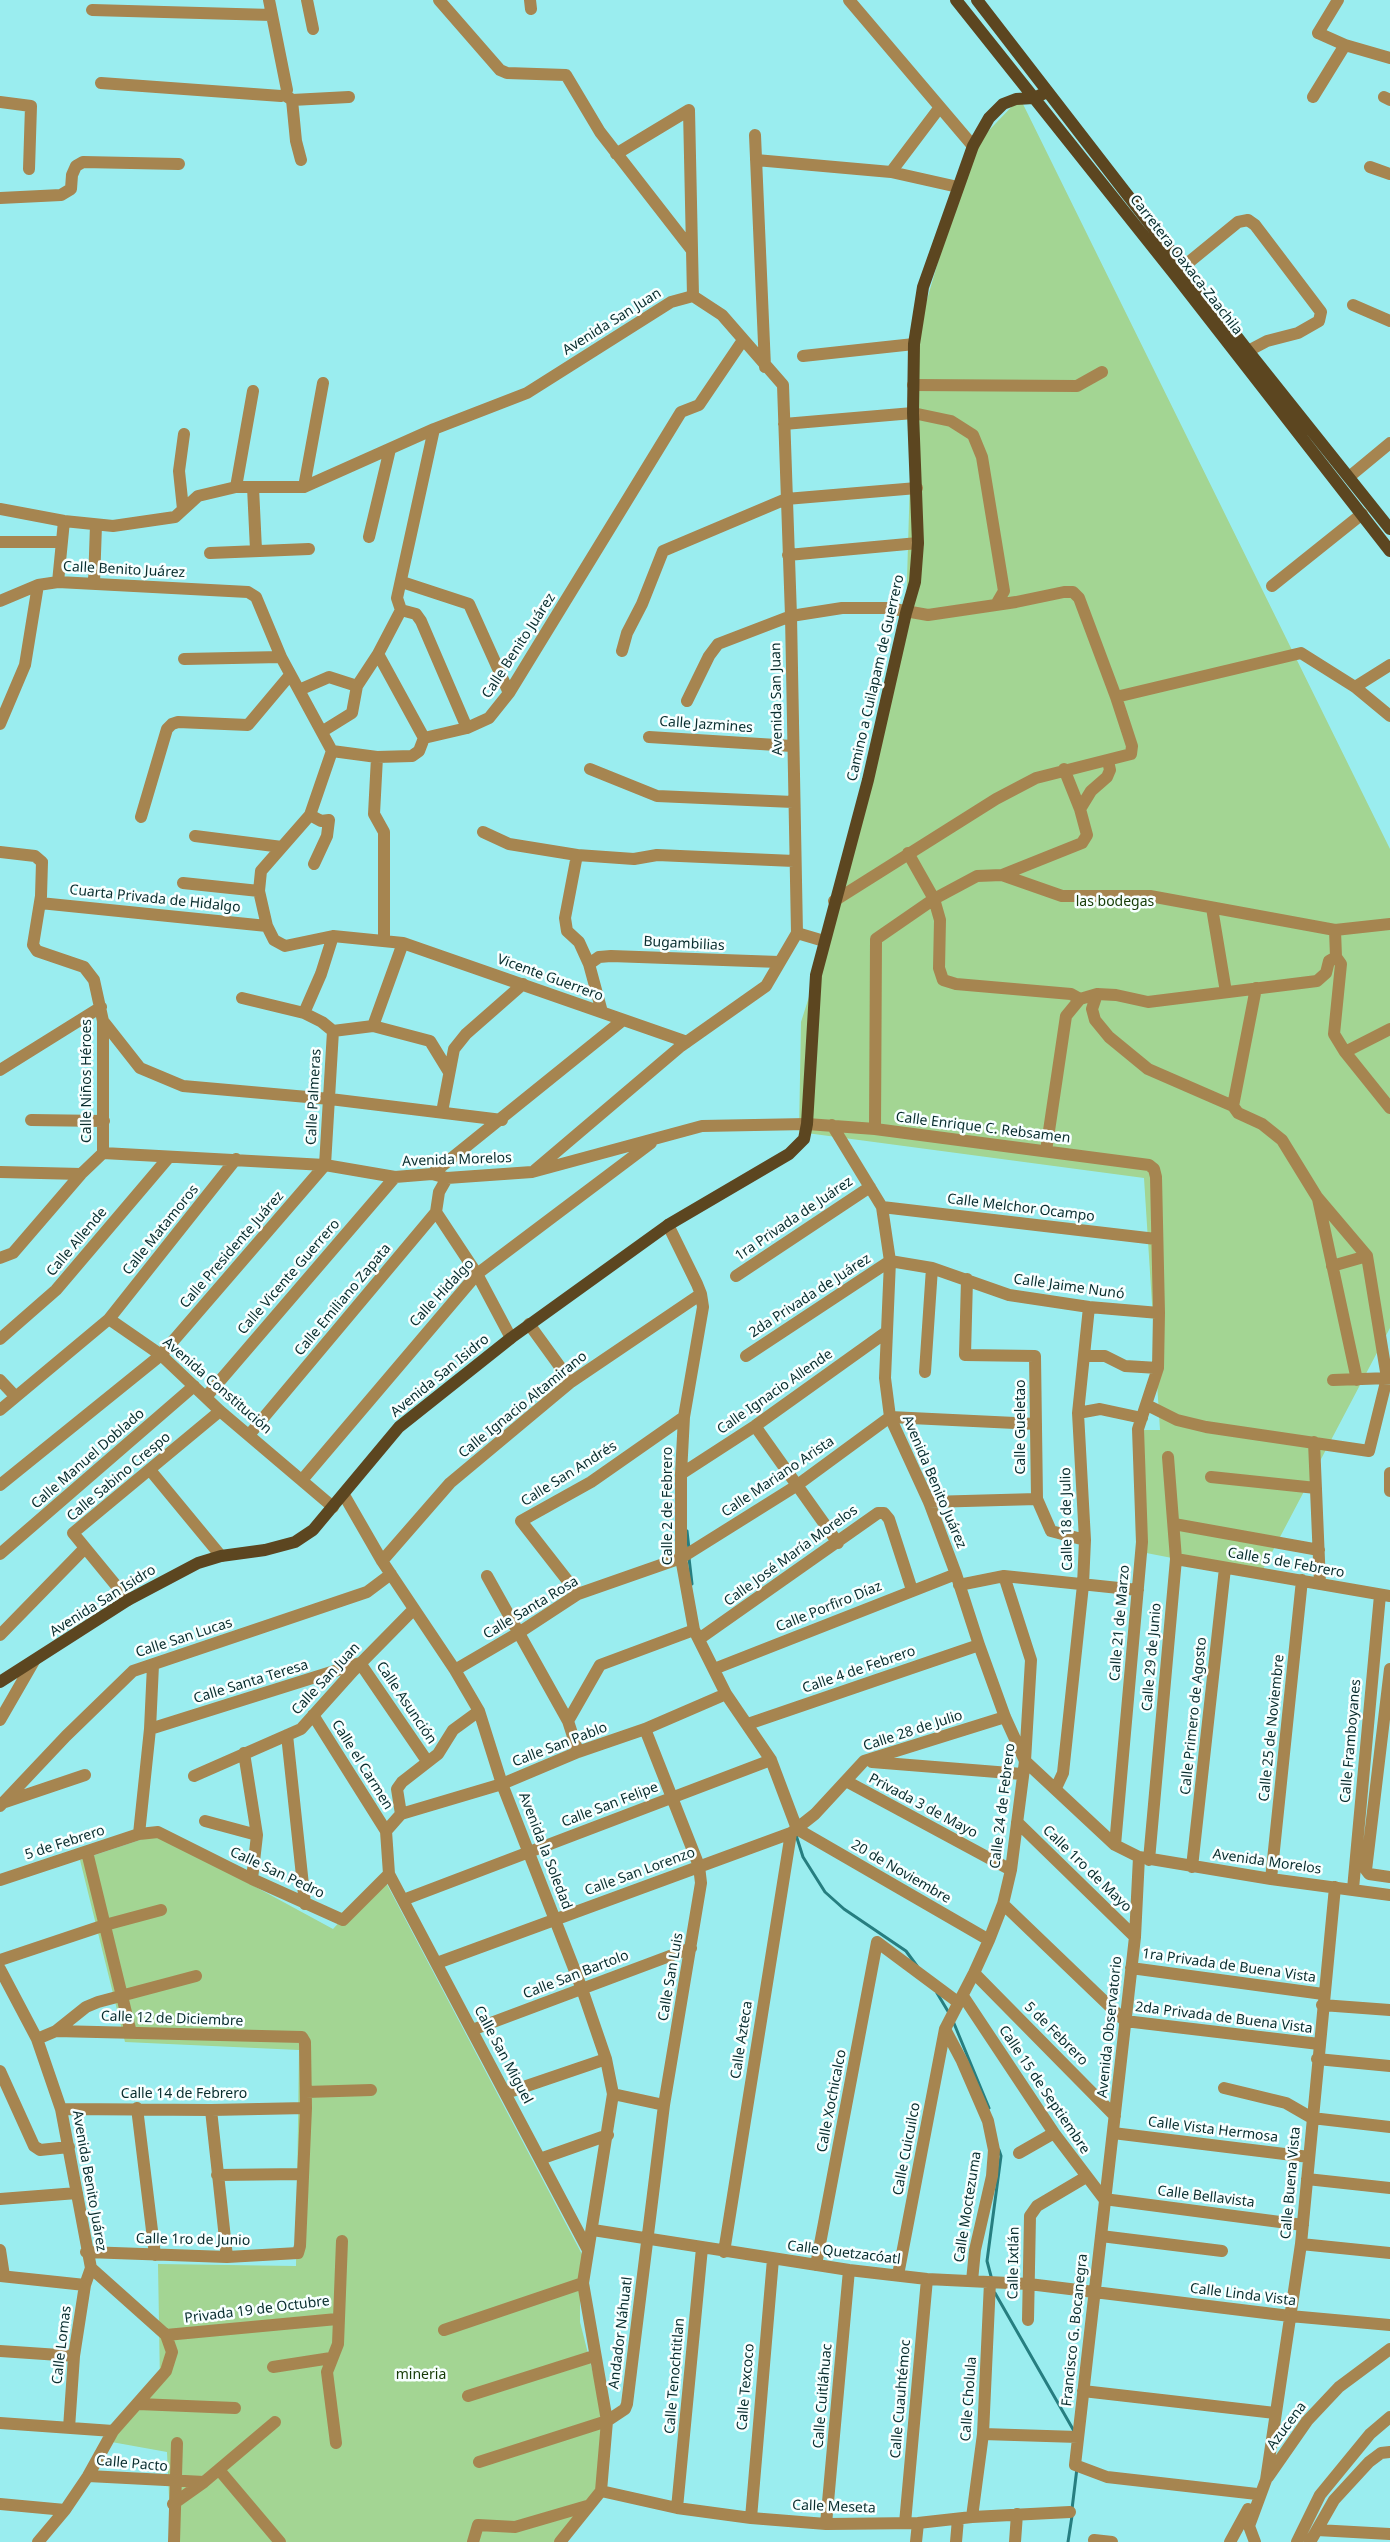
<!DOCTYPE html>
<html>
<head>
<meta charset="utf-8">
<style>
	body { margin:0 }
	canvas { display:block; background:#9aedef }
</style>
</head>
<body>
<canvas width="1390" height="2542"></canvas>
<script>
const ctx = document.querySelector('canvas').getContext('2d');
ctx.lineJoin = 'round';
function fillPath(path, color) {
  ctx.fillStyle = color;
  ctx.fill(path, 'evenodd');
}
function poly(rows) {
  const path = new Path2D();
  for (const r of rows) {
    path.moveTo(r[0], r[1]);
    for (let i = 2; i < r.length; i += 2) path.lineTo(r[i], r[i + 1]);
  }
  return path;
}
function trace(path, color, width, dash) {
  ctx.strokeStyle = color;
  ctx.lineWidth = width;
  ctx.lineCap = dash ? 'butt' : 'round';
  ctx.setLineDash(dash || []);
  ctx.stroke(path);
}
function write(font, color, halo, rows, align = 'center') {
  ctx.font = font + ' "Noto Sans",sans-serif';
  ctx.lineWidth = 5;
  ctx.setLineDash([]);
  ctx.textBaseline = 'middle';
  ctx.strokeStyle = halo;
  ctx.fillStyle = color;
  for (const [text, x, y, turn = 0] of rows) {
    ctx.save();
    ctx.translate(x, y);
    ctx.rotate((+turn || 0) * Math.PI / 180);
    ctx.textAlign = isNaN(turn) ? turn : align;
    if (halo) ctx.strokeText(text, 0, 0);
    ctx.fillText(text, 0, 0);
    ctx.restore();
  }
}
fillPath(poly([
	[1020,98,1390,849,1390,1328,1260,1575,1136,1551,1135,1430,1160,1430,1144,1178,799,1132,801,1022,816,975,906,613,914,344,971,149],
	[158,1834,333,1929,382,1875,585,2260,580,2283,580,2322,598,2393,604,2444,596,2492,558,2542,171,2542,167,2452,106,2441,160,2383,158,2264,296,2266,299,2050,125,2042,80,1860]
]), '#a3d593');
trace(poly([
	[687,1531,689,1549],
	[689,1558,692,1584],
	[796,1835,803,1857,825,1892,844,1909,906,1951,917,1966],
	[937,1993,949,2013],
	[953,2021,989,2108],
	[992,2280,987,2261,1001,2156,999,2150],
	[995,2293,1074,2431],
	[1072,2509,1077,2468],
	[1068,2542,1072,2516]
]), '#267e80', 3);
trace(poly([
	[269,0,287,90,285,95],
	[307,0,313,29],
	[439,0,500,70,507,73,566,75,600,132,691,249],
	[530,0,531,9],
	[849,0,973,146],
	[92,10,272,15],
	[1318,33,1345,45,1390,58],
	[1318,33,1338,0],
	[101,83,281,96,285,95],
	[285,95,292,100,296,141,301,160],
	[1313,97,1345,45],
	[1384,97,1390,100],
	[292,100,349,97],
	[0,102,31,106,29,169],
	[689,110,693,296],
	[755,135,765,367],
	[616,154,689,110],
	[756,160,891,172,958,187],
	[1370,167,1390,174],
	[891,172,940,107],
	[0,198,61,195,71,189,72,175,76,166,83,162,179,164],
	[1183,267,1238,222,1248,220,1255,225,1321,312,1319,321,1298,333,1267,341,1248,351],
	[1353,305,1390,321],
	[803,356,914,344],
	[913,385,1077,386,1102,372],
	[784,424,913,413,951,421,973,435,982,457,1004,591,997,603],
	[1349,477,1390,443],
	[236,487,253,391],
	[253,487,256,550],
	[304,487,323,383],
	[0,509,64,521,113,526,175,517,198,496,236,487,304,487,434,429,527,393,671,302,693,296,722,315,783,385,791,616,797,933,824,941],
	[183,509,179,471,184,434],
	[369,537,390,449],
	[0,542,61,542],
	[210,553,309,549],
	[788,555,918,543],
	[58,582,64,521],
	[402,582,469,604,509,693],
	[94,583,96,525],
	[1272,586,1362,514],
	[0,601,38,585,58,582,248,592,256,597,281,657,332,751,377,757,412,756,419,751,424,738,467,728,489,718,509,693,681,412,699,405,743,340],
	[401,610,416,614,421,621,467,728],
	[622,651,627,633,642,604,663,551,786,499,917,488],
	[378,654,424,738],
	[184,659,281,657],
	[1355,687,1390,665],
	[299,690,329,677,357,686],
	[1116,697,1301,653,1355,687,1390,716],
	[687,701,709,656,718,644,791,616,842,608,888,608,928,615,1016,602,1064,592,1073,592,1079,598,1116,697,1132,746,1131,754,1036,778,996,799,834,901],
	[0,724,25,665,38,585],
	[323,731,352,713,357,686,378,654,401,610,397,598,434,429],
	[649,737,792,746],
	[332,751,310,815,261,871,259,891,267,926,274,940,285,946,333,936,403,943,687,1042],
	[377,757,374,814,384,832,384,940],
	[590,769,657,796,793,802],
	[1064,769,1080,809],
	[310,815,321,821,329,820,327,836,314,864],
	[141,817,167,729,172,724,178,722,248,725,290,675],
	[483,832,509,844,577,855,634,859,657,855,794,861],
	[195,836,282,847],
	[0,852,35,856,42,862,41,896,33,945,37,951,84,967,94,980,103,1021,103,1153],
	[908,853,934,899,940,920,939,968,943,980,956,984,1071,994,1080,999],
	[577,855,565,918,567,931,579,942,589,964,602,1012],
	[1002,875,1082,843,1087,835,1080,809,1091,791,1107,777,1110,770,1108,761],
	[183,883,259,891],
	[40,903,267,926],
	[1212,908,1226,992],
	[1335,930,1336,957,1341,964,1334,1034,1345,1052,1390,1108],
	[589,964,599,957,611,956,779,962],
	[1097,994,1092,1009,1095,1020,1109,1037,1148,1069,1233,1106],
	[242,998,304,1013,322,1022,333,1031,373,1026,430,1041,449,1072],
	[304,1013,321,974,333,936],
	[103,1021,140,1068,183,1086,330,1099,502,1120],
	[373,1026,403,943],
	[1345,1052,1390,1029],
	[0,1070,101,1007],
	[442,1112,454,1049,466,1034,523,984],
	[31,1120,104,1121],
	[832,1125,882,1207,890,1261,885,1378,890,1417,929,1502,956,1574,979,1645,1005,1717,1025,1761,1115,1845,1139,1857,1271,1879,1390,1895],
	[875,1129,876,939,934,899,977,876,1002,875,1062,896,1150,896,1335,930,1390,924],
	[1046,1151,1066,1016,1080,999,1097,994,1116,995,1148,1002,1317,981,1326,973,1329,961,1336,957],
	[103,1153,325,1165,395,1177,432,1174,447,1178,532,1172,702,1126,807,1124,875,1129,1149,1165,1154,1169,1156,1177,1159,1313,1158,1368,1138,1429,1142,1542,1115,1845],
	[535,1170,681,1046,766,986,797,933],
	[0,1172,81,1174],
	[432,1174,623,1020],
	[1318,1199,1357,1380],
	[882,1207,1156,1239],
	[436,1212,477,1274,511,1338],
	[668,1225,697,1284,701,1294,703,1307,684,1417,681,1474,681,1558,694,1630,726,1694,771,1760,797,1829],
	[0,1258,13,1253,81,1174,103,1153],
	[1332,1266,1367,1256],
	[736,1276,870,1187],
	[967,1279,965,1355,1035,1356,1037,1499,1051,1531,1085,1540],
	[109,1319,161,1355,220,1411,333,1507],
	[529,1324,571,1382],
	[0,1339,56,1290,169,1157],
	[746,1356,890,1261,932,1268,1009,1295,1089,1307,1159,1313],
	[1084,1356,1105,1356,1125,1366,1158,1368],
	[925,1372,932,1268],
	[0,1380,15,1396],
	[1333,1380,1390,1378],
	[206,1397,395,1177],
	[1147,1405,1177,1420,1206,1427,1369,1451,1387,1378,1367,1256,1317,1197,1282,1140,1262,1124,1238,1113,1233,1106,1256,988],
	[0,1410,109,1319,236,1159],
	[1078,1413,1100,1409,1142,1418],
	[755,1426,838,1543],
	[249,1435,436,1212,439,1192,447,1178],
	[1314,1442,1320,1584],
	[150,1470,221,1556],
	[1390,1473,1390,1491],
	[681,1474,755,1426,885,1333],
	[1211,1477,1316,1488],
	[302,1480,477,1274,651,1143],
	[0,1485,161,1355,325,1165,333,1031],
	[344,1495,382,1561,455,1670,479,1711,502,1784,582,1989,606,2059,613,2094,583,2283,607,2421,601,2491,560,2542],
	[929,1502,1037,1499],
	[1174,1524,1319,1550],
	[0,1554,194,1386],
	[1176,1559,1390,1596],
	[382,1561,450,1483,571,1382,701,1294],
	[487,1576,568,1721,578,1752],
	[959,1585,1004,1576,1138,1590],
	[578,1594,521,1521,591,1482,684,1417],
	[128,1600,73,1533,220,1411],
	[0,1635,85,1548],
	[699,1639,878,1513,884,1513,889,1519,912,1590],
	[714,1669,956,1574],
	[1390,1669,1366,1870,1369,1874,1390,1877],
	[455,1670,520,1632,578,1594,681,1558,796,1486,890,1417,1036,1424],
	[479,1711,453,1730,438,1754,402,1782,397,1789,401,1814,386,1831,389,1874,588,2250],
	[313,1715,386,1831],
	[0,1720,34,1661],
	[568,1721,600,1665,694,1630],
	[748,1724,979,1645],
	[150,1729,360,1663,427,1761],
	[287,1735,305,1904],
	[244,1753,257,1835,252,1879],
	[872,1762,1022,1774],
	[194,1776,301,1729,353,1671,414,1609],
	[846,1781,1011,1870],
	[1056,1788,1063,1773,1083,1585,1085,1540,1078,1413,1089,1307],
	[5,1802,85,1775],
	[0,1806,66,1736,133,1671,367,1592,391,1574],
	[401,1814,502,1784,578,1752,645,1729,726,1694],
	[205,1821,257,1835],
	[1017,1822,1135,1937],
	[797,1829,989,1940],
	[139,1834,150,1729,153,1665],
	[87,1852,131,2033],
	[1139,1857,1135,1937,1075,2465,1107,2477,1257,2494],
	[1149,1860,1176,1559,1168,1457],
	[1192,1867,1225,1568],
	[1271,1879,1302,1580],
	[0,1880,139,1834,158,1832,252,1879,343,1920,389,1874],
	[1353,1889,1380,1595],
	[403,1900,771,1760],
	[1003,1904,1125,2021,1319,2044],
	[0,1960,105,1925,161,1910],
	[437,1963,791,1833,815,1814,864,1761,1005,1717],
	[1131,1968,1323,1994],
	[0,1969,37,2039,61,2109,91,2268,166,2335,172,2352,166,2371,113,2431,88,2476,65,2510,38,2542],
	[974,1973,1115,2116],
	[963,1996,1054,2133,1104,2199],
	[1322,2005,1390,2010],
	[945,2029,962,2061,988,2121,994,2150,992,2176,975,2250,972,2281],
	[472,2030,691,1948],
	[56,2031,86,2007,98,2002,196,1976],
	[37,2039,56,2031,302,2037,305,2042,306,2108,300,2246,298,2253,227,2257,86,2252],
	[1317,2059,1390,2066],
	[0,2071,34,2146,40,2150,69,2147],
	[1224,2088,1286,2103,1312,2118,1390,2127],
	[306,2092,371,2090],
	[506,2093,606,2059],
	[613,2094,664,2105],
	[137,2108,155,2255],
	[61,2109,211,2110,306,2108],
	[211,2110,227,2257],
	[1113,2133,1309,2157],
	[1019,2153,1054,2133],
	[540,2159,608,2135],
	[217,2175,302,2174],
	[1307,2179,1390,2188],
	[0,2199,77,2193],
	[1104,2199,1303,2225],
	[593,2230,849,2270,927,2279,1029,2284,1290,2316,1390,2325],
	[1101,2236,1222,2251],
	[1301,2244,1390,2253],
	[0,2250,4,2276],
	[724,2252,791,1833],
	[816,2265,877,1942,959,2003],
	[898,2275,945,2029,974,1973,989,1940,1003,1904,1011,1870,1025,1761,1031,1660,1004,1576],
	[0,2276,85,2285],
	[1028,2320,1030,2216,1037,2206,1086,2177],
	[444,2330,583,2283],
	[166,2335,337,2319],
	[0,2351,74,2356],
	[273,2367,331,2358],
	[1083,2391,1275,2413],
	[468,2396,594,2356],
	[138,2404,235,2408],
	[0,2423,113,2431],
	[69,2428,74,2356,85,2285,91,2268],
	[983,2434,1078,2437],
	[336,2443,327,2372,338,2344,342,2241],
	[479,2462,607,2421,625,2409,627,2404,664,2105,701,1883,699,1866,645,1729],
	[220,2471,280,2542],
	[88,2476,204,2482,275,2422],
	[1268,2477,1307,2421,1339,2387,1390,2349],
	[601,2491,677,2508,751,2518,826,2524,918,2523,972,2517,1070,2512],
	[0,2504,65,2510],
	[173,2504,204,2482],
	[677,2508,702,2248],
	[972,2517,983,2434,990,2282],
	[751,2518,773,2259],
	[905,2523,927,2279],
	[826,2524,849,2270],
	[1317,2530,1390,2534],
	[1094,2540,1112,2542],
	[174,2542,177,2443],
	[473,2542,478,2525,515,2527,587,2506],
	[916,2542,918,2523],
	[956,2542,958,2519],
	[1015,2542,1017,2514],
	[1230,2542,1248,2509],
	[1255,2542,1249,2526,1266,2480,1301,2244,1335,1887],
	[1297,2542,1320,2495,1370,2434,1390,2417],
	[1310,2542,1334,2500,1369,2462,1381,2453,1390,2452]
]), '#a68550', 12);
trace(poly([
	[956,0,1175,275,1390,551],
	[977,0,1248,351,1390,529],
	[0,1682,128,1600,198,1563,221,1556,265,1550,295,1542,313,1530,399,1427,511,1338,668,1225,789,1154,804,1139,807,1124,816,975,868,780,906,613,915,582,918,543,913,413,914,344,923,287,973,146,989,118,1003,104,1016,99,1034,98,1047,92]
]), '#5c4620', 12);
write('14px', '#072c2d', '#f7ffff', [
	["Carretera Oaxaca-Zaachila",1186,265,52],
	["Avenida San Juan",612,322,-32],
	["Calle Benito Juárez",124,570,3],
	["Calle Benito Juárez",519,646,-57],
	["Camino a Cuilapam de Guerrero",876,678,-77],
	["Avenida San Juan",777,699,-91],
	["Calle Jazmines",706,725,4],
	["Cuarta Privada de Hidalgo",155,899,6],
	["Bugambilias",684,944,3],
	["Vicente Guerrero",550,978,20],
	["Calle Niños Héroes",87,1081,-90],
	["Calle Palmeras",314,1097,-87],
	["Calle Enrique C. Rebsamen",983,1128,7],
	["Avenida Morelos",457,1160,-2],
	["Calle Melchor Ocampo",1021,1208,7],
	["1ra Privada de Juárez",794,1219,-34],
	["Calle Matamoros",161,1230,-51],
	["Calle Allende",77,1242,-50],
	["Calle Presidente Juárez",232,1250,-49],
	["Calle Vicente Guerrero",289,1277,-49],
	["Calle Jaime Nunó",1069,1287,8],
	["Calle Hidalgo",442,1293,-47],
	["2da Privada de Juárez",810,1296,-33],
	["Calle Emiliano Zapata",343,1300,-50],
	["Avenida San Isidro",440,1376,-39],
	["Avenida Constitución",217,1386,41],
	["Calle Ignacio Allende",775,1392,-35],
	["Calle Ignacio Altamirano",523,1405,-39],
	["Calle Gueletao",1021,1427,-90],
	["Calle Manuel Doblado",88,1459,-41],
	["Calle San Andrés",569,1474,-32],
	["Calle Sabino Crespo",119,1477,-40],
	["Calle Mariano Arista",778,1477,-34],
	["Avenida Benito Juárez",934,1482,67],
	["Calle 2 de Febrero",668,1506,-90],
	["Calle 18 de Julio",1067,1519,-91],
	["Calle José María Morelos",791,1556,-36],
	["Calle 5 de Febrero",1286,1563,10],
	["Avenida San Isidro",103,1601,-32],
	["Calle Porfiro Díaz",829,1607,-22],
	["Calle Santa Rosa",531,1608,-31],
	["Calle 21 de Marzo",1120,1623,-85],
	["Calle San Lucas",184,1638,-18],
	["Calle 29 de Junio",1152,1657,-85],
	["Calle 4 de Febrero",859,1670,-19],
	["Calle San Juan",326,1679,-47],
	["Calle Santa Teresa",251,1682,-17],
	["Calle Asunción",406,1703,56],
	["Calle Primero de Agosto",1194,1716,-84],
	["Calle 25 de Noviembre",1272,1728,-84],
	["Calle 28 de Julio",913,1731,-18],
	["Calle Framboyanes",1351,1741,-85],
	["Calle San Pablo",560,1745,-21],
	["Calle el Carmen",362,1765,58],
	["Calle San Felipe",610,1805,-21],
	["Privada 3 de Mayo",923,1806,28],
	["Calle 24 de Febrero",1003,1806,-83],
	["5 de Febrero",65,1843,-18],
	["Avenida la Soledad",545,1851,69],
	["Avenida Morelos",1267,1862,8],
	["Calle 1ro de Mayo",1087,1869,44],
	["Calle San Lorenzo",640,1872,-20],
	["20 de Noviembre",901,1872,30],
	["Calle San Pedro",277,1873,25],
	["1ra Privada de Buena Vista",1229,1966,8],
	["Calle San Bartolo",576,1975,-21],
	["Calle San Luis",671,1977,-80],
	["2da Privada de Buena Vista",1224,2018,7],
	["Calle 12 de Diciembre",172,2019,2],
	["Avenida Observatorio",1110,2027,-84],
	["5 de Febrero",1056,2034,45],
	["Calle Azteca",742,2040,-81],
	["Calle San Miguel",503,2055,62],
	["Calle 15 de Septiembre",1044,2090,56],
	["Calle 14 de Febrero",184,2094],
	["Calle Xochicalco",832,2101,-79],
	["Calle Vista Hermosa",1213,2130,7],
	["Calle Cuicuilco",907,2149,-79],
	["Avenida Benito Juárez",89,2181,80],
	["Calle Buena Vista",1291,2183,-85],
	["Calle Bellavista",1206,2197,7],
	["Calle Moctezuma",968,2207,-81],
	["Calle 1ro de Junio",193,2240,1],
	["Calle Quetzacóatl",844,2253,7],
	["Calle Ixtlán",1014,2263,-89],
	["Calle Linda Vista",1243,2295,7],
	["Privada 19 de Octubre",257,2310,-7],
	["Francisco G. Bocanegra",1075,2330,-84],
	["Andador Náhuatl",621,2333,-83],
	["Calle Lomas",62,2345,-83],
	["Calle Tenochtitlan",675,2376,-85],
	["Calle Texcoco",746,2387,-85],
	["Calle Cuitláhuac",823,2396,-85],
	["Calle Cuauhtémoc",901,2399,-85],
	["Calle Cholula",969,2399,-86],
	["Azucena",1287,2426,-53],
	["Calle Pacto",132,2464,5],
	["Calle Meseta",834,2507,2]
]);
write('14px', '#163b06', '#f7ffff', [
	["las bodegas",1115,902],
	["mineria",421,2375]
]);
</script>
</body>
</html>
